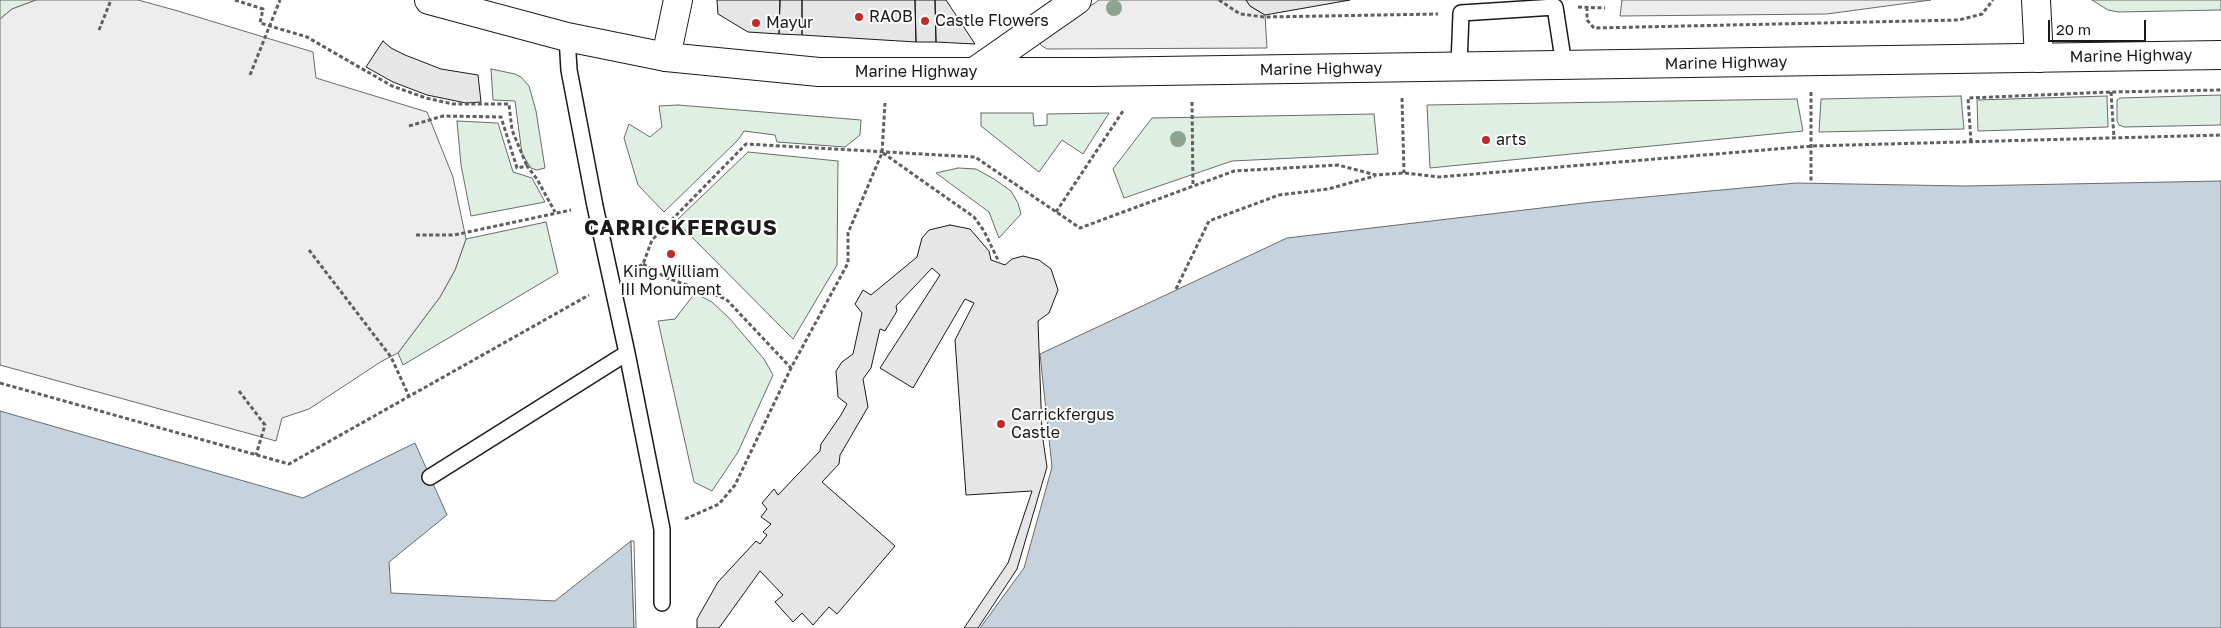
<!DOCTYPE html>
<html>
<head>
<meta charset="utf-8">
<style>
	body { margin:0 }
	#map { position:relative; width:2221px; height:628px; overflow:hidden; background:#fff; font-family:"Golos Text",sans-serif }
	canvas { display:block }
	.scale { position:absolute; left:2048px; top:20px; width:98px; height:22px; box-sizing:border-box; border:2px solid #1a1a1a; border-top:0; padding-left:6px; font-size:15px; line-height:18px; white-space:nowrap; color:#1a1a1a; -webkit-text-stroke:4px #fff; paint-order:stroke }
</style>
</head>
<body>
<div id="map">
<canvas width="2221" height="628"></canvas>
<div class="scale">20 m</div>
</div>
<script>
const ctx = document.querySelector('canvas').getContext('2d');
ctx.lineJoin = 'round';
function fillPath(path, color) {
  ctx.fillStyle = color;
  ctx.fill(path, 'evenodd');
}
function poly(rows) {
  const path = new Path2D();
  for (const r of rows) {
    path.moveTo(r[0], r[1]);
    for (let i = 2; i < r.length; i += 2) path.lineTo(r[i], r[i + 1]);
  }
  return path;
}
function trace(path, color, width, dash) {
  ctx.strokeStyle = color;
  ctx.lineWidth = width;
  ctx.lineCap = dash ? 'butt' : 'round';
  ctx.setLineDash(dash || []);
  ctx.stroke(path);
}
function write(font, color, halo, rows, align = 'center') {
  ctx.font = font + ' "Golos Text",sans-serif';
  ctx.lineWidth = 4;
  ctx.setLineDash([]);
  ctx.textBaseline = 'middle';
  ctx.strokeStyle = halo;
  ctx.fillStyle = color;
  for (const [text, x, y, turn = 0] of rows) {
    ctx.save();
    ctx.translate(x, y);
    ctx.rotate((+turn || 0) * Math.PI / 180);
    ctx.textAlign = isNaN(turn) ? turn : align;
    if (halo) ctx.strokeText(text, 0, 0);
    ctx.fillText(text, 0, 0);
    ctx.restore();
  }
}
const green = poly([
	[0,0,36,0,12,9,0,19,0,0],
	[2092,0,2221,0,2221,10,2118,12,2108,10,2092,0],
	[491,69,515,74,521,77,529,86,536,111,545,168,537,170,531,168,522,154,515,101,493,100,491,69],
	[2221,95,2221,125,2124,127,2119,125,2117,121,2117,100,2120,98,2221,95],
	[1961,96,1964,129,1819,132,1821,99,1961,96],
	[2107,96,2108,127,1978,131,1977,100,2107,96],
	[1797,99,1803,131,1430,168,1427,105,1797,99],
	[678,105,861,120,860,135,845,147,777,142,775,135,744,131,738,140,664,212,638,185,624,138,629,124,650,137,662,127,659,106,678,105],
	[981,113,1033,113,1034,126,1047,125,1047,114,1109,113,1083,154,1062,140,1039,172,981,126,981,113],
	[1374,114,1378,154,1232,161,1124,198,1113,169,1152,118,1374,114],
	[457,121,498,123,513,172,532,178,545,202,471,216,461,165,457,121],
	[748,152,838,161,837,265,793,339,676,221,748,152],
	[958,168,976,169,994,179,1011,191,1018,203,1021,214,999,238,989,212,936,173,958,168],
	[546,222,558,273,403,365,398,353,440,297,455,270,466,239,546,222],
	[695,293,712,302,730,319,764,359,773,375,738,452,712,491,694,482,658,321,675,319,695,293]
]);
fillPath(green, '#e0efe3');
trace(green, '#6a6a6a', 1);
const parking = poly([
	[36,0,138,0,178,11,313,52,316,78,427,112,453,177,466,239,455,270,440,297,398,353,382,361,309,409,282,418,276,441,0,365,0,19,12,9,36,0],
	[1099,0,1246,0,1250,6,1265,15,1267,48,1047,49,1042,46,1040,44,1044,38,1099,0],
	[1622,0,1931,0,1827,14,1620,16,1622,0]
]);
fillPath(parking, '#ededed');
trace(parking, '#6a6a6a', 1);
const water = poly([
	[2221,181,2221,628,980,628,1024,568,1052,467,1040,354,1287,238,1592,202,1796,183,1965,186,2221,181],
	[0,411,303,498,415,443,447,515,389,562,391,593,555,601,631,541,634,628,0,628,0,411]
]);
fillPath(water, '#c6d2dc');
trace(water, '#6a6a6a', 1);
const pier = poly([
	[631,541,634,541,636,628,634,628,631,541]
]);
fillPath(pier, '#fff');
trace(pier, '#6a6a6a', 1);
const building = poly([
	[717,0,780,0,779,34,748,32,718,14,717,0],
	[780,0,802,0,802,35,779,34,780,0],
	[802,0,915,0,916,42,802,35,802,0],
	[915,0,935,0,936,42,916,42,915,0],
	[935,0,946,0,975,44,936,42,935,0],
	[1246,0,1350,0,1265,15,1250,6,1246,0],
	[383,41,391,48,405,55,441,69,478,75,481,102,466,103,427,95,393,82,366,67,383,41],
	[950,225,970,229,989,251,991,260,1005,265,1012,259,1023,256,1039,260,1051,269,1058,290,1049,313,1038,321,1042,433,1047,467,1017,569,978,628,964,628,1008,563,1032,491,966,495,955,340,974,303,965,299,913,388,880,368,940,275,932,268,896,306,897,311,885,331,880,329,871,368,863,379,868,407,840,455,839,464,822,482,895,546,837,614,829,607,813,625,802,613,793,622,775,602,783,595,760,571,719,628,697,628,697,619,718,582,756,541,760,544,767,535,763,532,771,524,761,517,767,509,762,503,774,489,778,495,820,451,821,444,841,415,847,404,838,397,836,371,842,362,853,354,862,313,855,304,863,290,871,295,917,257,922,238,929,230,950,225]
]);
fillPath(building, '#e6e6e6');
trace(building, '#1a1a1a', 1);
const lane = poly([
	[567,37,569,70,595,206,627,353,662,529,662,603],
	[1459,66,1461,13,1555,7,1564,65],
	[430,477,627,353]
]);
const street = poly([
	[2036,0,2039,58],
	[666,57,678,0],
	[974,72,1077,0]
]);
const primary = poly([
	[429,0,567,37,666,57,819,72,1092,72,2221,55]
]);
trace(lane, '#1a1a1a', 18);
trace(street, '#1a1a1a', 30);
trace(primary, '#1a1a1a', 30);
trace(poly([
	[235,0,263,9,260,23,307,37,392,86,426,98,453,104,509,104,512,130,527,166],
	[1219,0,1240,14,1265,17,1438,14],
	[1578,7,1605,8],
	[1587,7,1587,20,1594,28,1959,20,1982,14,1993,0],
	[99,30,111,0],
	[250,75,280,0],
	[1811,92,1811,183],
	[2111,92,2114,138],
	[1402,98,1404,173],
	[1192,102,1193,186],
	[409,126,443,116,501,117,517,168,527,166,537,179,555,212],
	[1971,142,1968,98,2111,92,2221,90],
	[883,153,974,217,984,231,999,262],
	[1056,212,1123,111],
	[416,235,454,235,571,210],
	[309,250,391,357,409,396],
	[643,264,667,278,726,299,791,368],
	[633,270,643,264,652,240,746,144,975,157,1080,228,1234,171,1338,165,1376,175,1404,173,1439,177,1812,146,2221,135],
	[1176,289,1209,221,1279,195,1328,189,1375,176],
	[0,383,289,464,589,295],
	[239,391,265,425,256,455],
	[685,519,719,504,735,485,791,368,848,263,848,233,882,153,885,103]
]), '#5f5f5f', 3, [4, 2.5]);
trace(lane, '#fff', 15);
trace(street, '#fff', 28);
trace(primary, '#fff', 28);
ctx.fillStyle = '#8aa48f';
for (const [x, y] of [
	[1114,8],
	[1178,139]
]) {
  ctx.beginPath();
  ctx.arc(x, y, 8, 0, 2 * Math.PI);
  ctx.fill();
}
for (const [x, y, r, color] of [
	[859,17,5,"#c62828"],
	[925,21,5,"#c62828"],
	[756,23,5,"#c62828"],
	[1486,140,5,"#c62828"],
	[671,254,5,"#c62828"],
	[1001,424,5,"#c62828"]
]) {
  const dot = new Path2D();
  dot.arc(x, y, r, 0, 2 * Math.PI);
  ctx.fillStyle = color;
  ctx.fill(dot);
  trace(dot, '#fff', 2);
}
write('16px', '#1a1a1a', '#fff', [
	["RAOB",869,17],
	["Castle Flowers",935,21],
	["Mayur",766,23],
	["arts",1496,140],
	["King William",671,272,"center"],
	["III Monument",671,290,"center"],
	["Carrickfergus",1011,415],
	["Castle",1011,433]
], 'left');
write('16px', '#1a1a1a', '#fff', [
	["Marine Highway",2131,56,-1],
	["Marine Highway",1726,63,-1],
	["Marine Highway",1321,69,-1],
	["Marine Highway",916,72]
]);
ctx.letterSpacing = '1px';
write('bold 21px', '#1a1a1a', '#fff', [
	["CARRICKFERGUS",681,228]
]);
ctx.letterSpacing = '0px';
</script>
</body>
</html>
